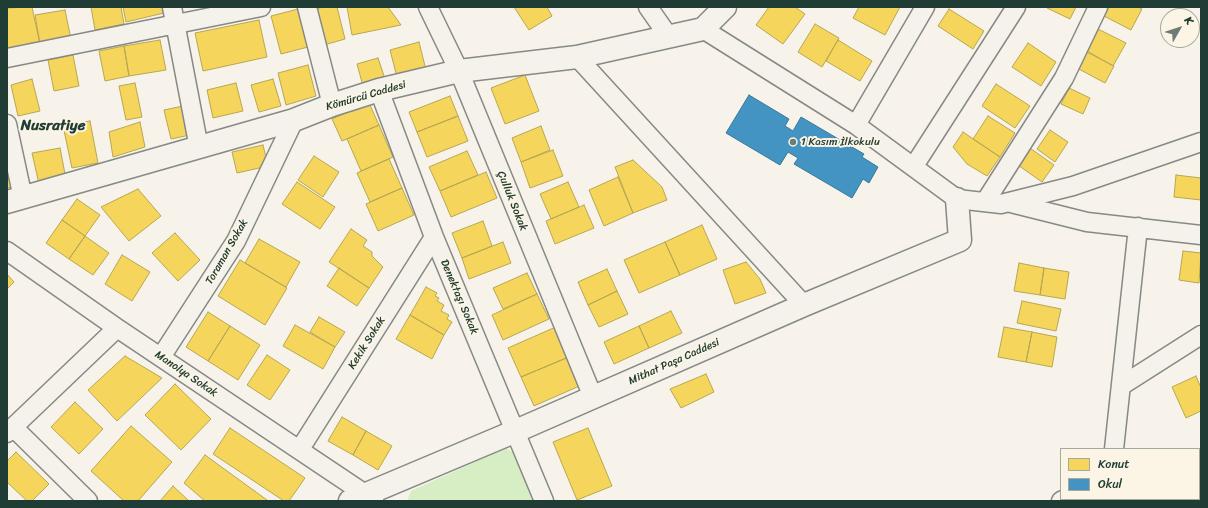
<!DOCTYPE html>
<html>
<head>
<meta charset="utf-8">
<style>
	body { margin:0 }
	#map { position:relative; width:1208px; height:508px; overflow:hidden; background:#f7f3ea; font-family:Sriracha,sans-serif }
	canvas { display:block }
	.frame { position:absolute; inset:0; border:8px solid #1f3d34; pointer-events:none }
	.legend { position:absolute; left:1060px; top:448px; width:140px; height:52px; box-sizing:border-box; background:#fcf5e5; border:1px solid #a4ab9e; margin:0; padding:5px 7px; list-style:none; font-size:12px; color:#1f3d34 }
	.legend li { display:flex; align-items:center; gap:8px; height:20px }
	.legend b { width:20px; border:1px solid #a4ab9e }
	.north { position:absolute; left:1160px; top:8px; width:40px; height:40px; box-sizing:border-box; background:#fcf5e5; border:1px solid #a4ab9e; border-radius:50%; rotate:51deg; font-size:11px; font-weight:700; line-height:16px; text-align:center; color:#1f3d34 }
	.north::after { content:''; display:block; margin:auto; width:14px; height:18px; background:#6b7d74; clip-path:polygon(50% 0,100% 100%,50% 72%,0 100%) }
</style>
</head>
<body>
<div id="map">
<canvas width="1208" height="508"></canvas>
<div class="frame"></div>
<ul class="legend">
<li><b style="height:11px;background:#f6d55c"></b>Konut</li>
<li><b style="height:11px;background:#4393c3"></b>Okul</li>
</ul>
<div class="north">K</div>
</div>
<script>
const ctx = document.querySelector('canvas').getContext('2d');
ctx.lineJoin = 'round';
function fillPath(path, color) {
  ctx.fillStyle = color;
  ctx.fill(path, 'evenodd');
}
function poly(rows) {
  const path = new Path2D();
  for (const r of rows) {
    path.moveTo(r[0], r[1]);
    for (let i = 2; i < r.length; i += 2) path.lineTo(r[i], r[i + 1]);
  }
  return path;
}
function trace(path, color, width, dash) {
  ctx.strokeStyle = color;
  ctx.lineWidth = width;
  ctx.lineCap = dash ? 'butt' : 'round';
  ctx.setLineDash(dash || []);
  ctx.stroke(path);
}
function write(font, color, halo, rows, align = 'center') {
  ctx.font = font + ' Sriracha,sans-serif';
  ctx.lineWidth = 4;
  ctx.setLineDash([]);
  ctx.textBaseline = 'middle';
  ctx.strokeStyle = halo;
  ctx.fillStyle = color;
  for (const [text, x, y, turn = 0] of rows) {
    ctx.save();
    ctx.translate(x, y);
    ctx.rotate((+turn || 0) * Math.PI / 180);
    ctx.textAlign = isNaN(turn) ? turn : align;
    if (halo) ctx.strokeText(text, 0, 0);
    ctx.fillText(text, 0, 0);
    ctx.restore();
  }
}
fillPath(poly([
	[506,448,514,453,533,501,407,501,411,491]
]), '#d7eec4');
const homes = poly([
	[32,7,40,44,7,51,7,8,32,7],
	[91,7,121,7,124,24,95,30,91,7],
	[123,7,163,7,164,13,126,22,123,7],
	[324,7,337,7,345,39,324,45,315,9,324,7],
	[347,7,388,7,401,25,352,35,347,7],
	[514,7,547,7,552,16,529,30,514,7],
	[769,7,795,7,805,14,783,44,756,25,769,7],
	[859,7,900,7,885,35,853,18,859,7],
	[1047,7,1076,7,1070,19,1047,8,1047,7],
	[1109,7,1138,7,1142,9,1131,30,1104,16,1109,7],
	[302,8,312,46,281,54,271,16,302,8],
	[949,9,984,31,973,49,938,26,949,9],
	[65,10,71,39,40,44,35,15,65,10],
	[259,20,267,57,203,71,195,33,259,20],
	[815,24,839,38,822,67,798,52,815,24],
	[1098,29,1126,43,1113,66,1087,51,1098,29],
	[160,40,166,70,129,76,124,46,160,40],
	[838,40,872,61,860,81,826,61,838,40],
	[419,42,426,70,397,77,390,50,419,42],
	[1028,43,1056,62,1041,86,1012,67,1028,43],
	[124,46,129,76,105,81,99,51,124,46],
	[1085,51,1114,66,1105,83,1077,68,1085,51],
	[73,55,79,86,54,91,48,60,73,55],
	[378,58,385,79,363,86,357,64,378,58],
	[308,65,316,96,286,105,278,73,308,65],
	[525,75,539,111,505,124,491,88,525,75],
	[32,79,40,111,18,116,11,85,32,79],
	[273,79,281,106,259,112,251,85,273,79],
	[135,83,142,117,126,120,119,86,135,83],
	[236,83,243,111,213,118,207,90,236,83],
	[996,84,1030,106,1015,128,982,106,996,84],
	[1069,88,1090,98,1083,114,1061,104,1069,88],
	[450,96,458,116,417,132,409,112,450,96],
	[369,103,379,125,342,141,332,119,369,103],
	[183,106,190,135,171,139,164,110,183,106],
	[458,116,468,141,427,157,417,132,458,116],
	[988,116,1015,133,1000,157,973,139,988,116],
	[90,121,98,163,72,168,63,126,90,121],
	[140,122,145,147,113,157,109,132,140,122],
	[379,125,393,157,361,171,347,139,379,125],
	[541,126,550,150,521,162,512,138,541,126],
	[1050,130,1068,142,1055,162,1037,149,1050,130],
	[963,132,1000,157,987,176,967,164,953,147,963,132],
	[263,145,268,166,237,173,232,152,263,145],
	[1027,146,1054,165,1042,182,1015,163,1027,146],
	[60,148,66,179,39,184,32,153,60,148],
	[553,150,563,176,530,188,521,162,553,150],
	[467,151,478,175,440,191,429,167,467,151],
	[314,156,339,172,323,197,298,180,314,156],
	[389,159,402,188,370,202,357,173,389,159],
	[633,160,662,187,667,200,633,213,615,167,633,160],
	[7,167,12,187,7,188,7,167],
	[486,172,497,198,451,217,440,191,486,172],
	[1176,175,1201,178,1201,200,1174,197,1176,175],
	[618,177,633,213,604,226,589,190,618,177],
	[297,182,335,207,320,229,282,204,297,182],
	[568,182,579,207,551,219,540,194,568,182],
	[402,188,414,215,378,231,366,204,402,188],
	[138,189,161,216,129,241,101,207,138,189],
	[77,199,100,215,85,236,62,220,77,199],
	[584,205,594,228,555,244,546,221,584,205],
	[62,220,85,236,69,259,46,243,62,220],
	[483,221,492,246,462,258,452,233,483,221],
	[702,225,717,259,680,275,665,242,702,225],
	[351,229,367,240,363,246,372,252,372,256,383,267,369,288,329,262,351,229],
	[175,233,200,260,178,281,152,253,175,233],
	[85,236,109,253,93,275,69,259,85,236],
	[259,239,300,262,286,287,245,263,259,239],
	[503,242,511,263,469,279,462,258,503,242],
	[665,242,680,275,639,293,624,260,665,242],
	[1183,251,1201,253,1199,283,1179,280,1183,251],
	[122,255,150,272,132,301,105,284,122,255],
	[240,260,287,288,265,325,218,296,240,260],
	[746,262,760,279,766,293,735,304,723,270,746,262],
	[1019,263,1044,268,1040,295,1014,291,1019,263],
	[339,268,369,288,357,306,327,286,339,268],
	[1044,268,1069,272,1065,299,1040,295,1044,268],
	[607,269,617,291,588,305,578,282,607,269],
	[527,273,537,294,503,309,493,288,527,273],
	[7,274,14,282,7,289,7,274],
	[426,287,437,293,435,296,439,298,437,301,444,305,441,311,449,315,447,319,452,322,444,335,410,315,426,287],
	[617,291,628,314,599,327,588,305,617,291],
	[537,294,549,319,503,340,492,315,537,294],
	[1022,301,1061,309,1056,331,1017,323,1022,301],
	[671,311,682,333,649,348,639,326,671,311],
	[208,312,230,326,208,361,186,347,208,312],
	[410,315,444,335,432,359,396,339,410,315],
	[319,317,345,332,335,347,310,332,319,317],
	[295,325,335,347,323,369,283,346,295,325],
	[230,326,260,345,238,380,208,361,230,326],
	[558,326,571,356,521,377,508,348,558,326],
	[639,326,649,348,614,364,604,342,639,326],
	[1004,327,1032,332,1026,362,998,357,1004,327],
	[1032,332,1057,337,1052,367,1026,362,1032,332],
	[267,355,290,370,270,400,247,385,267,355],
	[125,356,162,378,117,421,88,390,125,356],
	[571,356,584,384,534,406,521,377,571,356],
	[706,374,714,392,681,408,670,389,706,374],
	[1196,376,1201,388,1201,411,1186,418,1172,387,1196,376],
	[175,384,211,419,181,450,145,415,175,384],
	[75,402,103,429,79,454,51,427,75,402],
	[342,417,366,431,353,455,328,441,342,417],
	[131,426,172,462,138,501,124,501,91,471,131,426],
	[230,428,305,478,289,501,284,501,213,454,230,428],
	[588,428,612,486,577,500,553,442,588,428],
	[366,431,392,446,378,470,353,455,366,431],
	[16,452,49,484,32,501,27,501,7,482,7,461,16,452],
	[205,455,267,500,266,501,205,501,184,483,205,455],
	[173,486,189,501,160,501,173,486]
]);
fillPath(homes, '#f6d55c');
trace(homes, '#b6a750', 1);
const schools = poly([
	[749,95,789,119,785,126,793,131,801,117,864,154,862,157,878,167,869,183,863,179,852,198,794,164,798,158,788,152,780,165,726,133,749,95]
]);
fillPath(schools, '#4393c3');
trace(schools, '#387998', 1);
const minor = poly([
	[172,7,199,148],
	[307,7,332,105],
	[428,7,459,71,593,397],
	[648,7,669,37],
	[703,29,856,125,957,199,1001,204,1073,186,1201,142],
	[577,57,804,305],
	[7,58,261,7],
	[379,90,434,237,544,501],
	[7,124,23,198],
	[856,125,925,7],
	[914,166,1016,7],
	[985,202,1064,78,1098,7],
	[1011,203,1087,222,1201,235],
	[7,251,117,328,374,500],
	[161,357,236,241,294,120],
	[1121,386,1201,335],
	[13,427,88,501],
	[7,433,117,328],
	[300,449,434,237],
	[1114,449,1138,227],
	[1061,501,1065,499]
]);
const tertiary = poly([
	[7,202,294,120,332,105,379,90,459,71,577,57,703,29,725,7],
	[350,501,516,431,804,305,960,240,957,199]
]);
trace(minor, '#868984', 21);
trace(tertiary, '#868984', 25);
trace(minor, '#f5f2ec', 18);
trace(tertiary, '#f5f2ec', 22);
for (const [x, y, r, color] of [
	[793,142,4,"#6b7d74"]
]) {
  const dot = new Path2D();
  dot.arc(x, y, r, 0, 2 * Math.PI);
  ctx.fillStyle = color;
  ctx.fill(dot);
  trace(dot, '#fcf5e5', 1.5);
}
write('11px', '#1f3d34', '#fcf5e5', [
	["Kömürcü Caddesi",366,96,-16],
	["Çulluk Sokak",512,201,68],
	["Toraman Sokak",227,252,-60],
	["Denektaşı Sokak",459,297,67],
	["Kekik Sokak",367,343,-58],
	["Mithat Paşa Caddesi",674,362,-24],
	["Manolya Sokak",186,374,34]
]);
write('11px', '#1f3d34', '#fcf5e5', [
	["1 Kasım İlkokulu",801,142]
], 'left');
write('bold 15px', '#1f3d34', '#fcf5e5', [
	["Nusratiye",53,126]
]);
</script>
</body>
</html>
